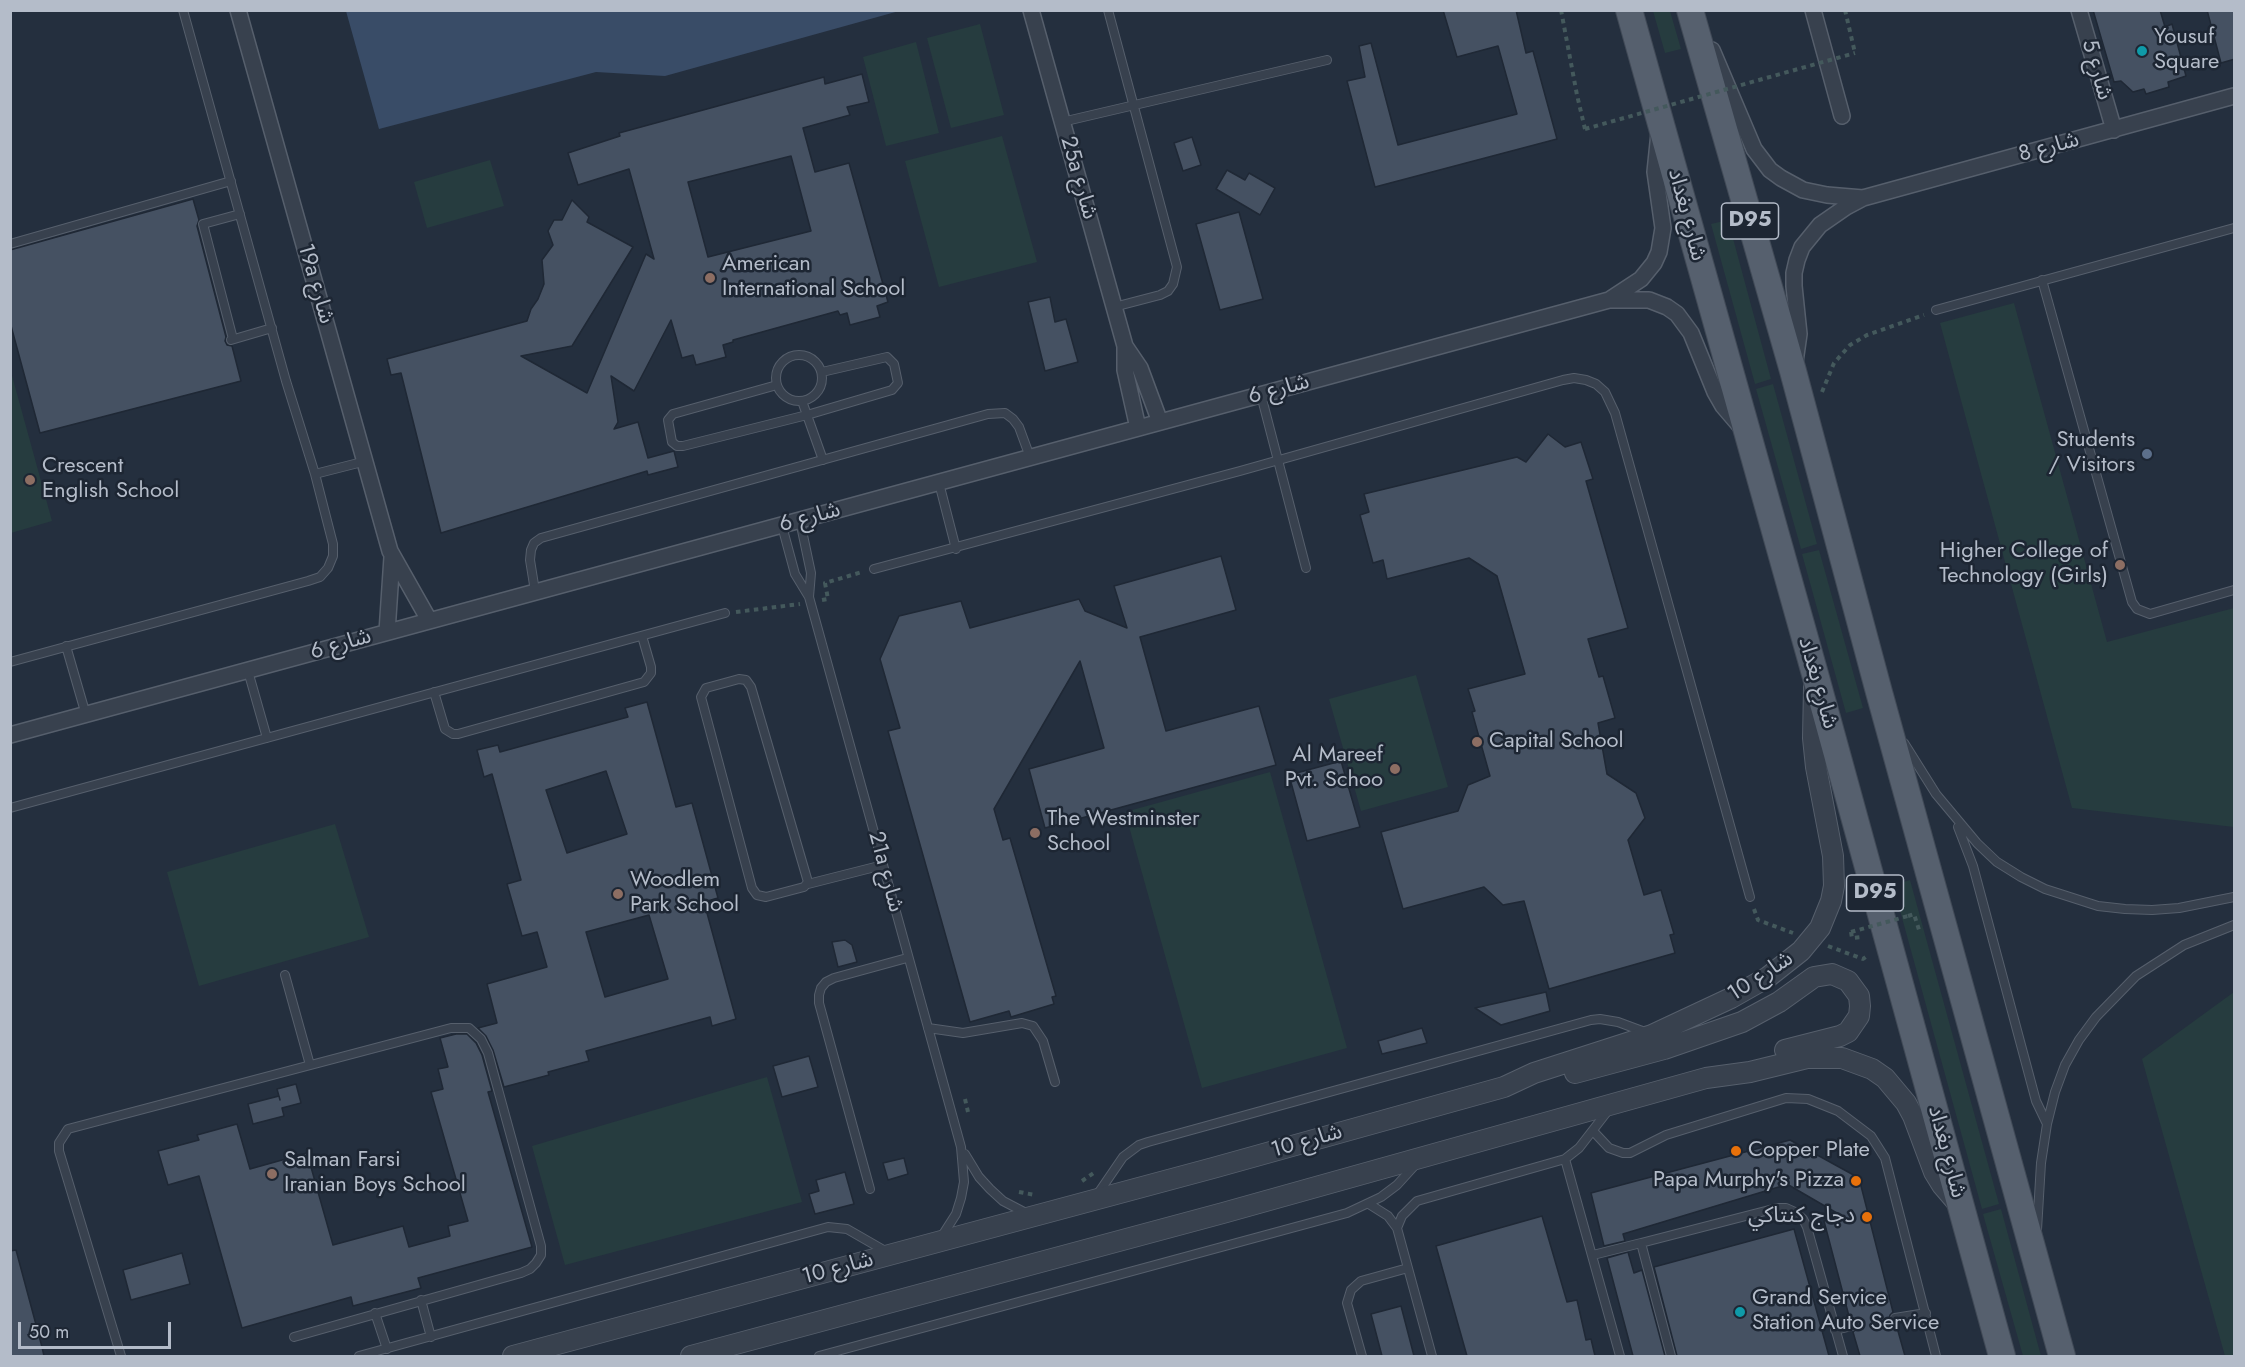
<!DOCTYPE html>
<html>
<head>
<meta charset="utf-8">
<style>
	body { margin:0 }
	#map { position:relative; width:2245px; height:1367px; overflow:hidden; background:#242f3e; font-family:Jost,sans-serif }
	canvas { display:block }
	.frame { position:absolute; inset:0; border:12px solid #b4bcc9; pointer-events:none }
	.scale { position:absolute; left:18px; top:1322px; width:153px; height:27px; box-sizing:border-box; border:3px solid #b4bcc9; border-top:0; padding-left:8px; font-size:18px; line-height:21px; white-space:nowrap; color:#b4bcc9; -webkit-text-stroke:4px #1d2633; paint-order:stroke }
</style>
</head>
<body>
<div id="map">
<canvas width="2245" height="1367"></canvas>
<div class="frame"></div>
<div class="scale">50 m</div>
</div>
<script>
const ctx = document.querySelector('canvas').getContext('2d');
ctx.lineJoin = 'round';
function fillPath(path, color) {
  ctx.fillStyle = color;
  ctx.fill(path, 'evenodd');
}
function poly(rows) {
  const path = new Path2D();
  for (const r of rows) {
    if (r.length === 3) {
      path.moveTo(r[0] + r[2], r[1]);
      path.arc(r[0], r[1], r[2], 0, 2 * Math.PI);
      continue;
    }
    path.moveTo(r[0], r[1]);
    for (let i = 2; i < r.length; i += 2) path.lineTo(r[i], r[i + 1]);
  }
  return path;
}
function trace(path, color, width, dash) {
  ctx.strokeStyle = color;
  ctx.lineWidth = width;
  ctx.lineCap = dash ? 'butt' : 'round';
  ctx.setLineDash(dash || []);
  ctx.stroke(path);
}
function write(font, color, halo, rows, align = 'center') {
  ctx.font = font + ' Jost,"Noto Sans Arabic",sans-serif';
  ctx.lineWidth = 5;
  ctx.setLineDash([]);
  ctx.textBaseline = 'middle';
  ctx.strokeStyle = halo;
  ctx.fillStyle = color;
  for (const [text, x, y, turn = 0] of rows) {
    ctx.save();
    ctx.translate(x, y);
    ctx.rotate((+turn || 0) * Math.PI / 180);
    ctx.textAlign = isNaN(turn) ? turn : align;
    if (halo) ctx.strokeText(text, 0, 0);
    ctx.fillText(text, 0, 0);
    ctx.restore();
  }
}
fillPath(poly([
	[1653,11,1670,11,1681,49,1665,53],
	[980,24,1004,115,951,128,927,38],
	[916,42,939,133,886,146,863,57],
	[1002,136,1037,262,939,287,905,161],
	[490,160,504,206,427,228,414,182],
	[1728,220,1771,379,1755,384,1711,224],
	[2014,303,2107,642,2234,608,2234,827,2072,808,1940,323],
	[11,372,52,521,11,533,10,533],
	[1773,384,1817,544,1801,549,1756,389],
	[1819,550,1863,708,1846,713,1802,554],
	[1416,675,1448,787,1361,811,1329,699],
	[1270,772,1347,1048,1202,1088,1125,812],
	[335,824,369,937,199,986,167,872],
	[1910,880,1999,1204,1982,1209,1893,885],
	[2234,992,2234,1356,2225,1356,2142,1059],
	[767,1077,802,1202,565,1265,532,1146],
	[2001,1209,2041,1356,2023,1356,1983,1214]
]), '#263c3f');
fillPath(poly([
	[346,11,346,10,899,11,665,76,596,72,379,129]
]), '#394c67');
const building = poly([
	[1443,10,1516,10,1526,53,1533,51,1557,139,1375,187,1347,81,1365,77,1359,46,1371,43,1398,145,1517,114,1498,46,1457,57,1443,10],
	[2093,10,2160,10,2165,27,2172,24,2186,76,2168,82,2169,87,2146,94,2144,89,2133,92,2121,81,2114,82,2093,10],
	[2207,10,2235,10,2235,59,2221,63,2207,10],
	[862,74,869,102,847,107,850,115,803,128,815,172,849,163,888,302,877,306,880,317,850,325,847,313,840,315,838,311,733,340,733,342,723,345,726,357,696,365,693,355,682,358,671,320,634,391,611,376,618,422,614,429,638,422,648,458,674,451,678,467,648,475,647,471,441,533,401,373,391,375,387,359,527,321,531,309,538,299,544,284,542,260,553,245,548,231,554,220,562,220,572,200,589,217,587,222,633,247,572,346,521,356,587,393,646,254,654,259,629,169,578,185,568,153,620,136,619,133,824,77,825,84,862,74],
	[791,156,811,231,708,257,688,182,791,156],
	[1192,137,1201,165,1183,171,1174,143,1192,137],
	[1227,170,1245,180,1249,173,1275,188,1260,215,1216,189,1227,170],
	[193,199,199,220,197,226,226,337,225,341,227,345,232,346,241,381,40,433,10,322,10,250,193,199],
	[1239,212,1263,299,1220,310,1196,224,1239,212],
	[1050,297,1055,322,1066,319,1078,362,1045,371,1028,302,1050,297],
	[1548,434,1565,447,1581,442,1593,479,1586,481,1628,628,1588,639,1599,677,1603,676,1615,718,1598,723,1607,774,1636,793,1645,818,1628,840,1644,895,1661,890,1674,934,1670,935,1675,953,1549,989,1524,901,1503,905,1484,887,1403,909,1381,832,1458,811,1468,785,1490,776,1472,712,1475,711,1468,689,1525,674,1497,576,1469,558,1387,579,1383,560,1373,563,1360,515,1369,512,1364,494,1517,457,1526,462,1548,434],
	[1221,556,1236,610,1140,637,1166,731,1259,706,1276,765,1045,828,1029,769,1104,748,1080,661,994,809,1003,840,1010,838,1056,996,1052,997,1054,1004,1011,1017,1009,1011,970,1022,888,731,900,728,880,659,899,616,961,601,970,628,1079,599,1085,611,1127,628,1114,586,1221,556],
	[647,702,676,807,692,803,718,898,704,902,736,1019,712,1026,710,1017,586,1051,589,1061,548,1072,549,1075,504,1087,493,1050,486,1036,478,1028,497,1023,487,984,547,967,537,932,522,936,507,884,521,880,492,774,484,777,477,750,498,745,500,752,628,717,625,708,647,702],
	[606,771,627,834,567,853,546,790,606,771],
	[649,915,668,979,605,997,586,932,649,915],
	[1341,761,1360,827,1307,841,1289,775,1341,761],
	[845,940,852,945,857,962,838,967,832,942,845,940],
	[1546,992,1550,1011,1501,1025,1475,1008,1546,992],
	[1422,1028,1427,1043,1382,1054,1378,1041,1422,1028],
	[456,1034,467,1034,476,1043,482,1055,492,1091,488,1092,532,1247,418,1278,421,1288,353,1306,351,1297,242,1328,199,1176,168,1185,158,1151,199,1140,197,1135,237,1124,250,1169,307,1153,333,1245,403,1226,409,1247,450,1236,448,1226,468,1221,431,1092,443,1089,438,1069,448,1067,440,1038,456,1034],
	[809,1056,818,1087,782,1097,773,1066,809,1056],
	[296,1084,301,1103,282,1108,284,1116,253,1124,248,1104,279,1096,280,1100,277,1089,296,1084],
	[1790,1140,1859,1178,1893,1312,1890,1315,1889,1320,1896,1324,1905,1356,1860,1356,1853,1332,1858,1328,1858,1324,1854,1320,1850,1320,1824,1221,1842,1216,1780,1180,1782,1186,1623,1234,1625,1241,1604,1246,1591,1193,1790,1140],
	[904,1158,908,1174,888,1180,883,1163,904,1158],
	[845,1172,854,1204,815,1214,809,1194,819,1191,816,1180,845,1172],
	[1542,1216,1567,1302,1577,1300,1586,1340,1591,1339,1595,1356,1467,1356,1436,1246,1542,1216],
	[1794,1229,1829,1356,1677,1356,1654,1267,1794,1229],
	[16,1250,42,1347,44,1356,10,1356,10,1251,16,1250],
	[1628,1252,1634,1273,1642,1270,1665,1356,1633,1356,1607,1258,1628,1252],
	[182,1253,190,1284,131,1300,123,1270,182,1253],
	[1401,1306,1414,1356,1382,1356,1371,1314,1401,1306]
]);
fillPath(building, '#455162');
trace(building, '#1f2835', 1.5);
const service = poly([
	[1108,10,1177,267,1173,284,1168,291,1160,295,1114,307],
	[1062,122,1327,60],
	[10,244,231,181],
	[2042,280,2132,602,2137,609,2150,614,2234,590],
	[1936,310,2234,228],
	[233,339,203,224,240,214],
	[231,340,272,328],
	[799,378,23],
	[777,385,673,414,668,420,672,442,677,446,683,446,807,415,892,390,898,383,894,364,887,357,822,372],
	[1261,395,1306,568],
	[802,401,823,460],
	[315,474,366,461],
	[939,483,956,549],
	[800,521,811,573,809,597],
	[782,526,795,574,809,597,961,1147,964,1182,961,1198,956,1214,942,1236],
	[874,569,1240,471,1563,380,1574,378,1586,380,1596,384,1605,392,1615,413,1750,897],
	[535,591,530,560,531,550,534,543,541,538,988,414,1005,413,1013,419,1019,427,1030,457],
	[66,646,86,715],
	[10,662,308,581,320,577,328,568,333,556,333,544,315,474,286,381,183,10],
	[248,671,267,738],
	[739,679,746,680,751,687,808,882,804,887,766,897,757,895,752,888,701,697,706,688,739,679],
	[434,692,445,729,453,734,458,734,644,682,651,673,651,667,642,636],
	[1904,743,1936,794,1977,843,1997,862,2021,877,2045,889,2098,906,2125,909,2152,910,2179,908,2234,897],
	[10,808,725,613],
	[1958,827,1973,866,2036,1101,2047,1124],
	[808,884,883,865],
	[285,975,310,1065],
	[928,1028,963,1033,1022,1023,1033,1026,1043,1041,1055,1082],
	[1593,1131,1609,1148,1623,1153,1630,1153,1666,1135,1786,1098,1808,1099,1838,1111,1871,1136,1885,1158,1936,1356],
	[965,1154,979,1177,990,1189,1003,1201,1026,1213],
	[1565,1159,1620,1356],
	[870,1189,819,1003,819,995,821,988,826,982,834,978,907,958],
	[1097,1195,1123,1157,1139,1145,1148,1142,1591,1020,1600,1019,1618,1022,1645,1032],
	[1369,1204,1388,1216,1397,1228,1432,1356],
	[1397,1228,1402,1216,1417,1201,1565,1159,1579,1148,1610,1108],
	[2037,1230,2041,1163,2047,1124,2055,1092,2065,1065,2079,1040,2096,1017,2136,976,2184,945,2234,925],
	[1593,1255,1641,1243],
	[421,1300,431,1337],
	[375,1313,387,1349],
	[1895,1318,1926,1313],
	[1835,1330,1852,1326],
	[121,1356,59,1151,59,1143,68,1129,451,1028,469,1028,481,1039,488,1053,541,1246,541,1255,536,1263,530,1269,521,1273,294,1337],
	[359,1356,828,1227,847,1229,887,1252],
	[819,1356,1347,1213,1381,1197,1397,1185,1417,1163],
	[1362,1356,1347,1303,1351,1290,1361,1281,1408,1268],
	[1671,1356,1641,1243,1777,1208,1786,1208,1795,1212,1803,1219,1807,1227,1843,1356]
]);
const minor = poly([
	[238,10,390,551,429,620],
	[1031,10,1125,346,1140,368,1160,422],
	[1813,10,1842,116],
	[2079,10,2114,130],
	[1712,50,1754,149,1770,170,1781,178,1803,190,1827,195,1863,198],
	[1609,300,1641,279,1654,263,1659,252,1663,228,1655,172,1659,133],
	[1125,346,1125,370,1138,428],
	[1795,362,1799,334,1794,286,1794,273,1797,260,1802,247,1820,225,1846,207,1863,198,2234,96],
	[387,632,392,557],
	[10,735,1609,300,1649,300,1667,307,1677,314,1691,333,1715,392,1723,406,1741,427]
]);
const tertiary = poly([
	[1575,1073,1664,1049,1742,1022,1779,1002,1814,977,1832,974,1848,981,1859,996,1860,1006,1859,1016,1848,1032,1840,1036,1785,1050],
	[513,1356,1213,1168,1504,1087,1534,1073,1652,1035,1731,998,1768,977,1801,951,1820,928,1831,901,1834,886,1833,856,1816,767,1813,738,1814,688],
	[691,1356,1223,1213,1706,1078,1750,1072,1807,1058,1842,1058,1872,1069,1885,1078,1906,1103,1913,1116,1934,1172,1942,1185,1960,1206]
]);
const primary = poly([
	[1629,10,1815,674,2002,1356],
	[1690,10,1793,371,1879,692,2062,1356]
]);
trace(service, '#565f6c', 10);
trace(minor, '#565f6c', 18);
trace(tertiary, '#565f6c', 22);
trace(primary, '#414a57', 28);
trace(poly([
	[1561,10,1577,95,1585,129],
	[1845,10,1855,53],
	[1822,392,1834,363,1850,345,1867,335,1924,315],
	[822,600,828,599,825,583,862,572],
	[736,612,800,604],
	[1754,909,1758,920,1793,933],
	[1908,916,1914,914,1920,933],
	[1851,932,1852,938,1863,937],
	[1828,946,1863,959,1867,956],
	[965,1099,968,1112],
	[1082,1181,1095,1172],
	[1019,1192,1035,1195]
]), '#44595c', 4, [4.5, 4.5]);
trace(service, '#38414e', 8);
trace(minor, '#38414e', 15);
trace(tertiary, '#38414e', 20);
trace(primary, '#56606e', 26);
trace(poly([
	[1585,129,1855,53],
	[1851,932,1908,916]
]), '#44595c', 4, [4.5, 4.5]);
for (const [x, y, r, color] of [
	[2142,51,6,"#0f9aa8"],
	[710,278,6,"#8d6e63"],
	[2147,454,6,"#5c6f8a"],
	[30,480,6,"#8d6e63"],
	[2120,565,6,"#8d6e63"],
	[1477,742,6,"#8d6e63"],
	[1395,769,6,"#8d6e63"],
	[1035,833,6,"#8d6e63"],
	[618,894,6,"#8d6e63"],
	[1736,1151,6,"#e8710a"],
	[272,1174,6,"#8d6e63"],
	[1856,1181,6,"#e8710a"],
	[1867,1217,6,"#e8710a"],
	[1740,1312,6,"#0f9aa8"]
]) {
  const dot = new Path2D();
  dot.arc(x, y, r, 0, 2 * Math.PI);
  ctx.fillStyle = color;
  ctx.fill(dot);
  trace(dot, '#1d2633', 2);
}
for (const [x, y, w] of [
	[1750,221,57],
	[1875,893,57]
]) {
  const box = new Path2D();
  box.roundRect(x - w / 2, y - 18, w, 36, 4.5);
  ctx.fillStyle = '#1d2633';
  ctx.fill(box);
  trace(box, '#b4bcc9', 1.5);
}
write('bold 21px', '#b4bcc9', null, [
	["D95",1750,221],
	["D95",1875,893]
]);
write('22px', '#b4bcc9', '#1d2633', [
	["Yousuf",2154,38],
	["Square",2154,63],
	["American",722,265],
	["International School",722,290],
	["Students",2135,441,"right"],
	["/ Visitors",2135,466,"right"],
	["Crescent",42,467],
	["English School",42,492],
	["Higher College of",2108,552,"right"],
	["Technology (Girls)",2108,577,"right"],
	["Capital School",1489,742],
	["Al Mareef",1383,756,"right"],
	["Pvt. Schoo",1383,781,"right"],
	["The Westminster",1047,820],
	["School",1047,845],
	["Woodlem",630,881],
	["Park School",630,906],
	["Copper Plate",1748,1151],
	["Salman Farsi",284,1161],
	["Iranian Boys School",284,1186],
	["Papa Murphy's Pizza",1844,1181,"right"],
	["دجاج كنتاكي",1855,1217,"right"],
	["Grand Service",1752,1299],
	["Station Auto Service",1752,1324]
], 'left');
write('22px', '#b4bcc9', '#1d2633', [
	["شارع 5",2096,70,74],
	["شارع 8",2049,148,-15],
	["25a شارع",1078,178,74],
	["شارع بغداد",1686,215,75],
	["19a شارع",315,284,74],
	["شارع 6",1279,390,-15],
	["شارع 6",810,518,-15],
	["شارع 6",341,645,-16],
	["شارع بغداد",1817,683,74],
	["21a شارع",885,872,75],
	["شارع 10",1761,977,-33],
	["شارع 10",1307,1142,-16],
	["شارع بغداد",1946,1152,75],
	["شارع 10",838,1269,-15]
]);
</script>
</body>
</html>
